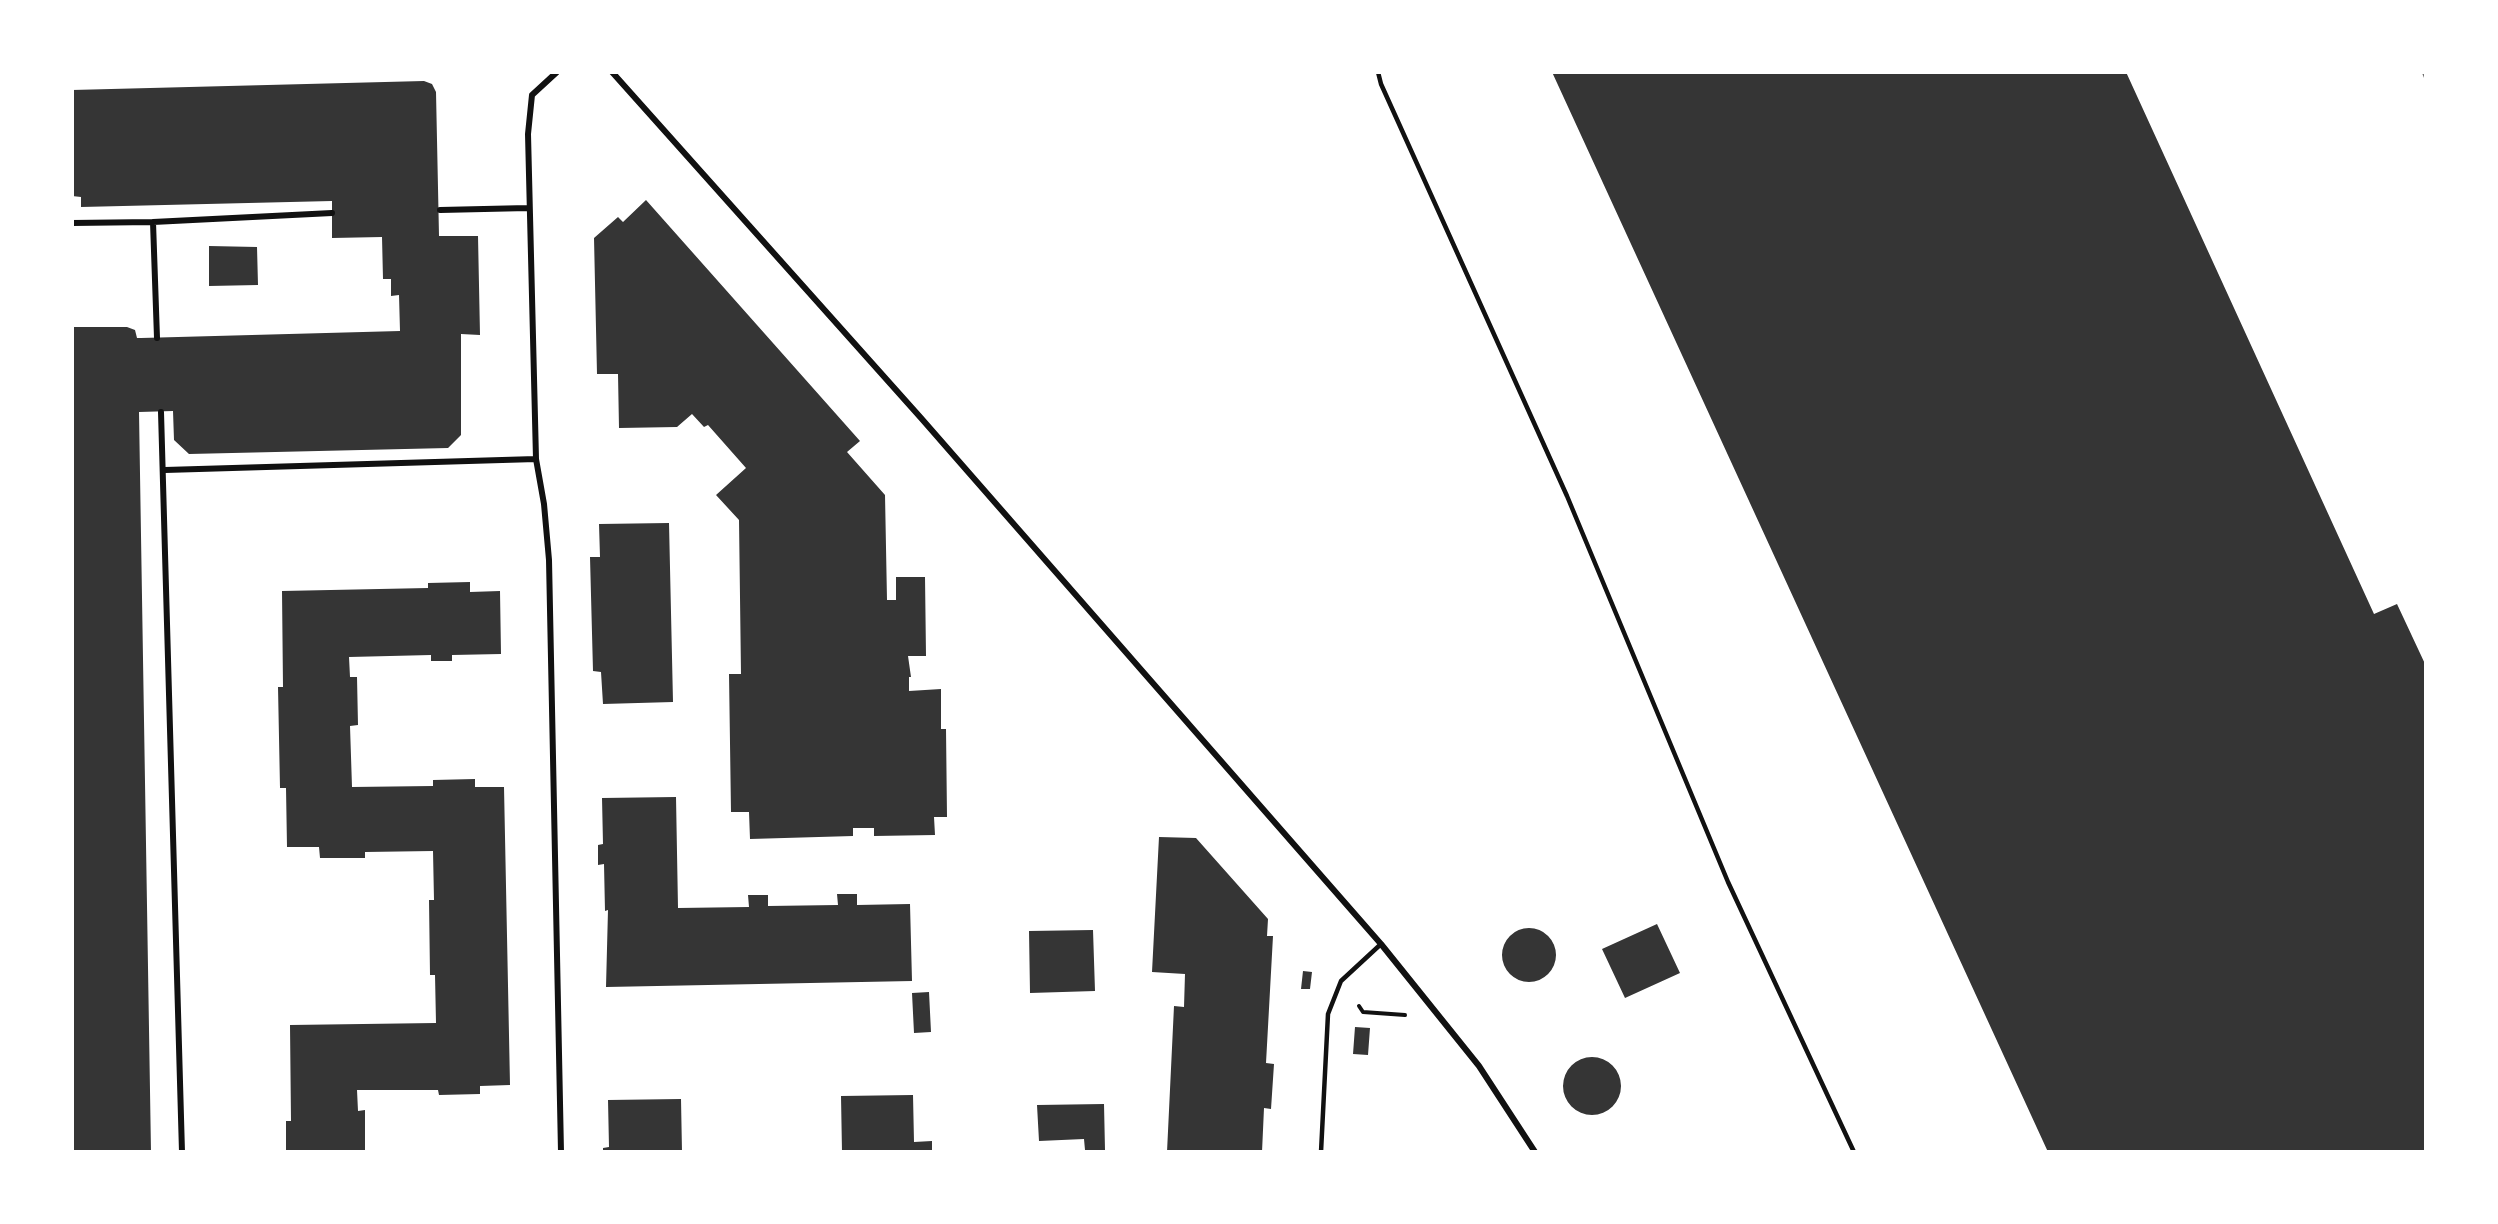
<!DOCTYPE html>
<html>
<head>
<meta charset="utf-8">
<style>
	body { margin:0 }
	#map { position:relative; width:2498px; height:1224px; overflow:hidden; background:#fff; font-family:"Golos Text",sans-serif }
	canvas { display:block }
	.frame { position:absolute; inset:0; border:74px solid #fff; pointer-events:none }
</style>
</head>
<body>
<div id="map">
<canvas width="2498" height="1224"></canvas>
<div class="frame"></div>
</div>
<script>
const ctx = document.querySelector('canvas').getContext('2d');
ctx.lineJoin = 'round';
function fillPath(path, color) {
  ctx.fillStyle = color;
  ctx.fill(path, 'evenodd');
}
function poly(rows) {
  const path = new Path2D();
  for (const r of rows) {
    if (r.length === 3) {
      path.moveTo(r[0] + r[2], r[1]);
      path.arc(r[0], r[1], r[2], 0, 2 * Math.PI);
      continue;
    }
    path.moveTo(r[0], r[1]);
    for (let i = 2; i < r.length; i += 2) path.lineTo(r[i], r[i + 1]);
  }
  return path;
}
function trace(path, color, width, dash) {
  ctx.strokeStyle = color;
  ctx.lineWidth = width;
  ctx.lineCap = dash ? 'butt' : 'round';
  ctx.setLineDash(dash || []);
  ctx.stroke(path);
}
fillPath(poly([
	[1552,72,2126,72,2374,614,2397,604,2426,666,2426,1152,2048,1152],
	[424,81,432,84,436,92,439,236,478,236,480,335,461,334,461,435,448,448,189,454,174,440,173,411,139,412,151,1152,72,1152,72,327,127,327,135,330,137,338,141,338,400,331,399,295,391,296,391,279,383,279,382,237,332,238,332,201,81,207,81,197,72,196,72,90],
	[646,200,860,441,847,452,885,495,887,600,896,600,896,577,925,577,926,656,908,656,911,677,909,677,909,691,941,689,941,729,946,729,947,817,934,817,935,835,874,836,874,828,853,828,853,836,750,839,749,812,731,812,729,674,741,674,739,520,716,495,746,468,708,425,704,427,692,414,677,427,619,428,618,374,597,374,594,238,618,217,623,222],
	[209,246,257,247,258,285,209,286],
	[669,523,673,702,603,704,601,672,593,671,590,557,600,557,599,524],
	[470,582,470,592,500,591,501,654,452,655,452,661,431,661,431,655,349,657,350,677,357,677,358,725,350,726,352,787,433,786,433,780,475,779,475,787,504,787,510,1085,480,1086,480,1094,439,1095,438,1090,357,1090,358,1111,365,1110,365,1152,286,1152,286,1121,291,1121,290,1025,436,1023,435,975,430,975,429,900,434,900,433,851,365,852,365,858,320,858,319,847,287,847,286,788,280,788,278,687,283,687,282,591,428,588,428,583],
	[676,797,678,908,749,907,748,895,768,895,768,906,838,905,837,894,857,894,857,905,910,904,912,981,606,987,608,910,605,911,604,864,598,865,598,845,603,844,602,798],
	[1159,837,1196,838,1268,919,1267,936,1273,936,1266,1063,1274,1064,1271,1109,1264,1108,1262,1152,1167,1152,1174,1006,1184,1007,1185,974,1152,972],
	[1657,924,1680,973,1625,998,1602,949],
	[1529,955,27],
	[1093,930,1095,991,1030,993,1029,931],
	[1303,971,1312,972,1310,989,1301,989],
	[929,992,931,1032,914,1033,912,993],
	[1355,1027,1370,1028,1368,1055,1353,1054],
	[1592,1086,29],
	[913,1095,914,1142,932,1141,932,1152,842,1152,841,1096],
	[681,1099,682,1152,603,1152,603,1148,609,1147,608,1100],
	[1104,1104,1105,1150,1085,1150,1084,1139,1039,1141,1037,1105]
]), '#353535');
trace(poly([
	[1359,1006,1363,1012,1405,1015]
]), '#111', 4);
trace(poly([
	[1378,72,1381,84,1567,496,1728,882,1854,1152],
	[1321,1152,1328,1014,1341,981,1381,944]
]), '#111', 4.5);
trace(poly([
	[557,72,532,95,528,134,536,459,544,504,549,560,561,1152],
	[612,72,921,418,1381,944,1479,1066,1535,1152],
	[440,210,528,208],
	[72,223,153,222],
	[157,338,153,222,332,213],
	[161,412,182,1152],
	[165,470,536,459]
]), '#111', 6);
trace(poly([
	[2424,72,2426,77]
]), '#707070', 4.5);
</script>
</body>
</html>
